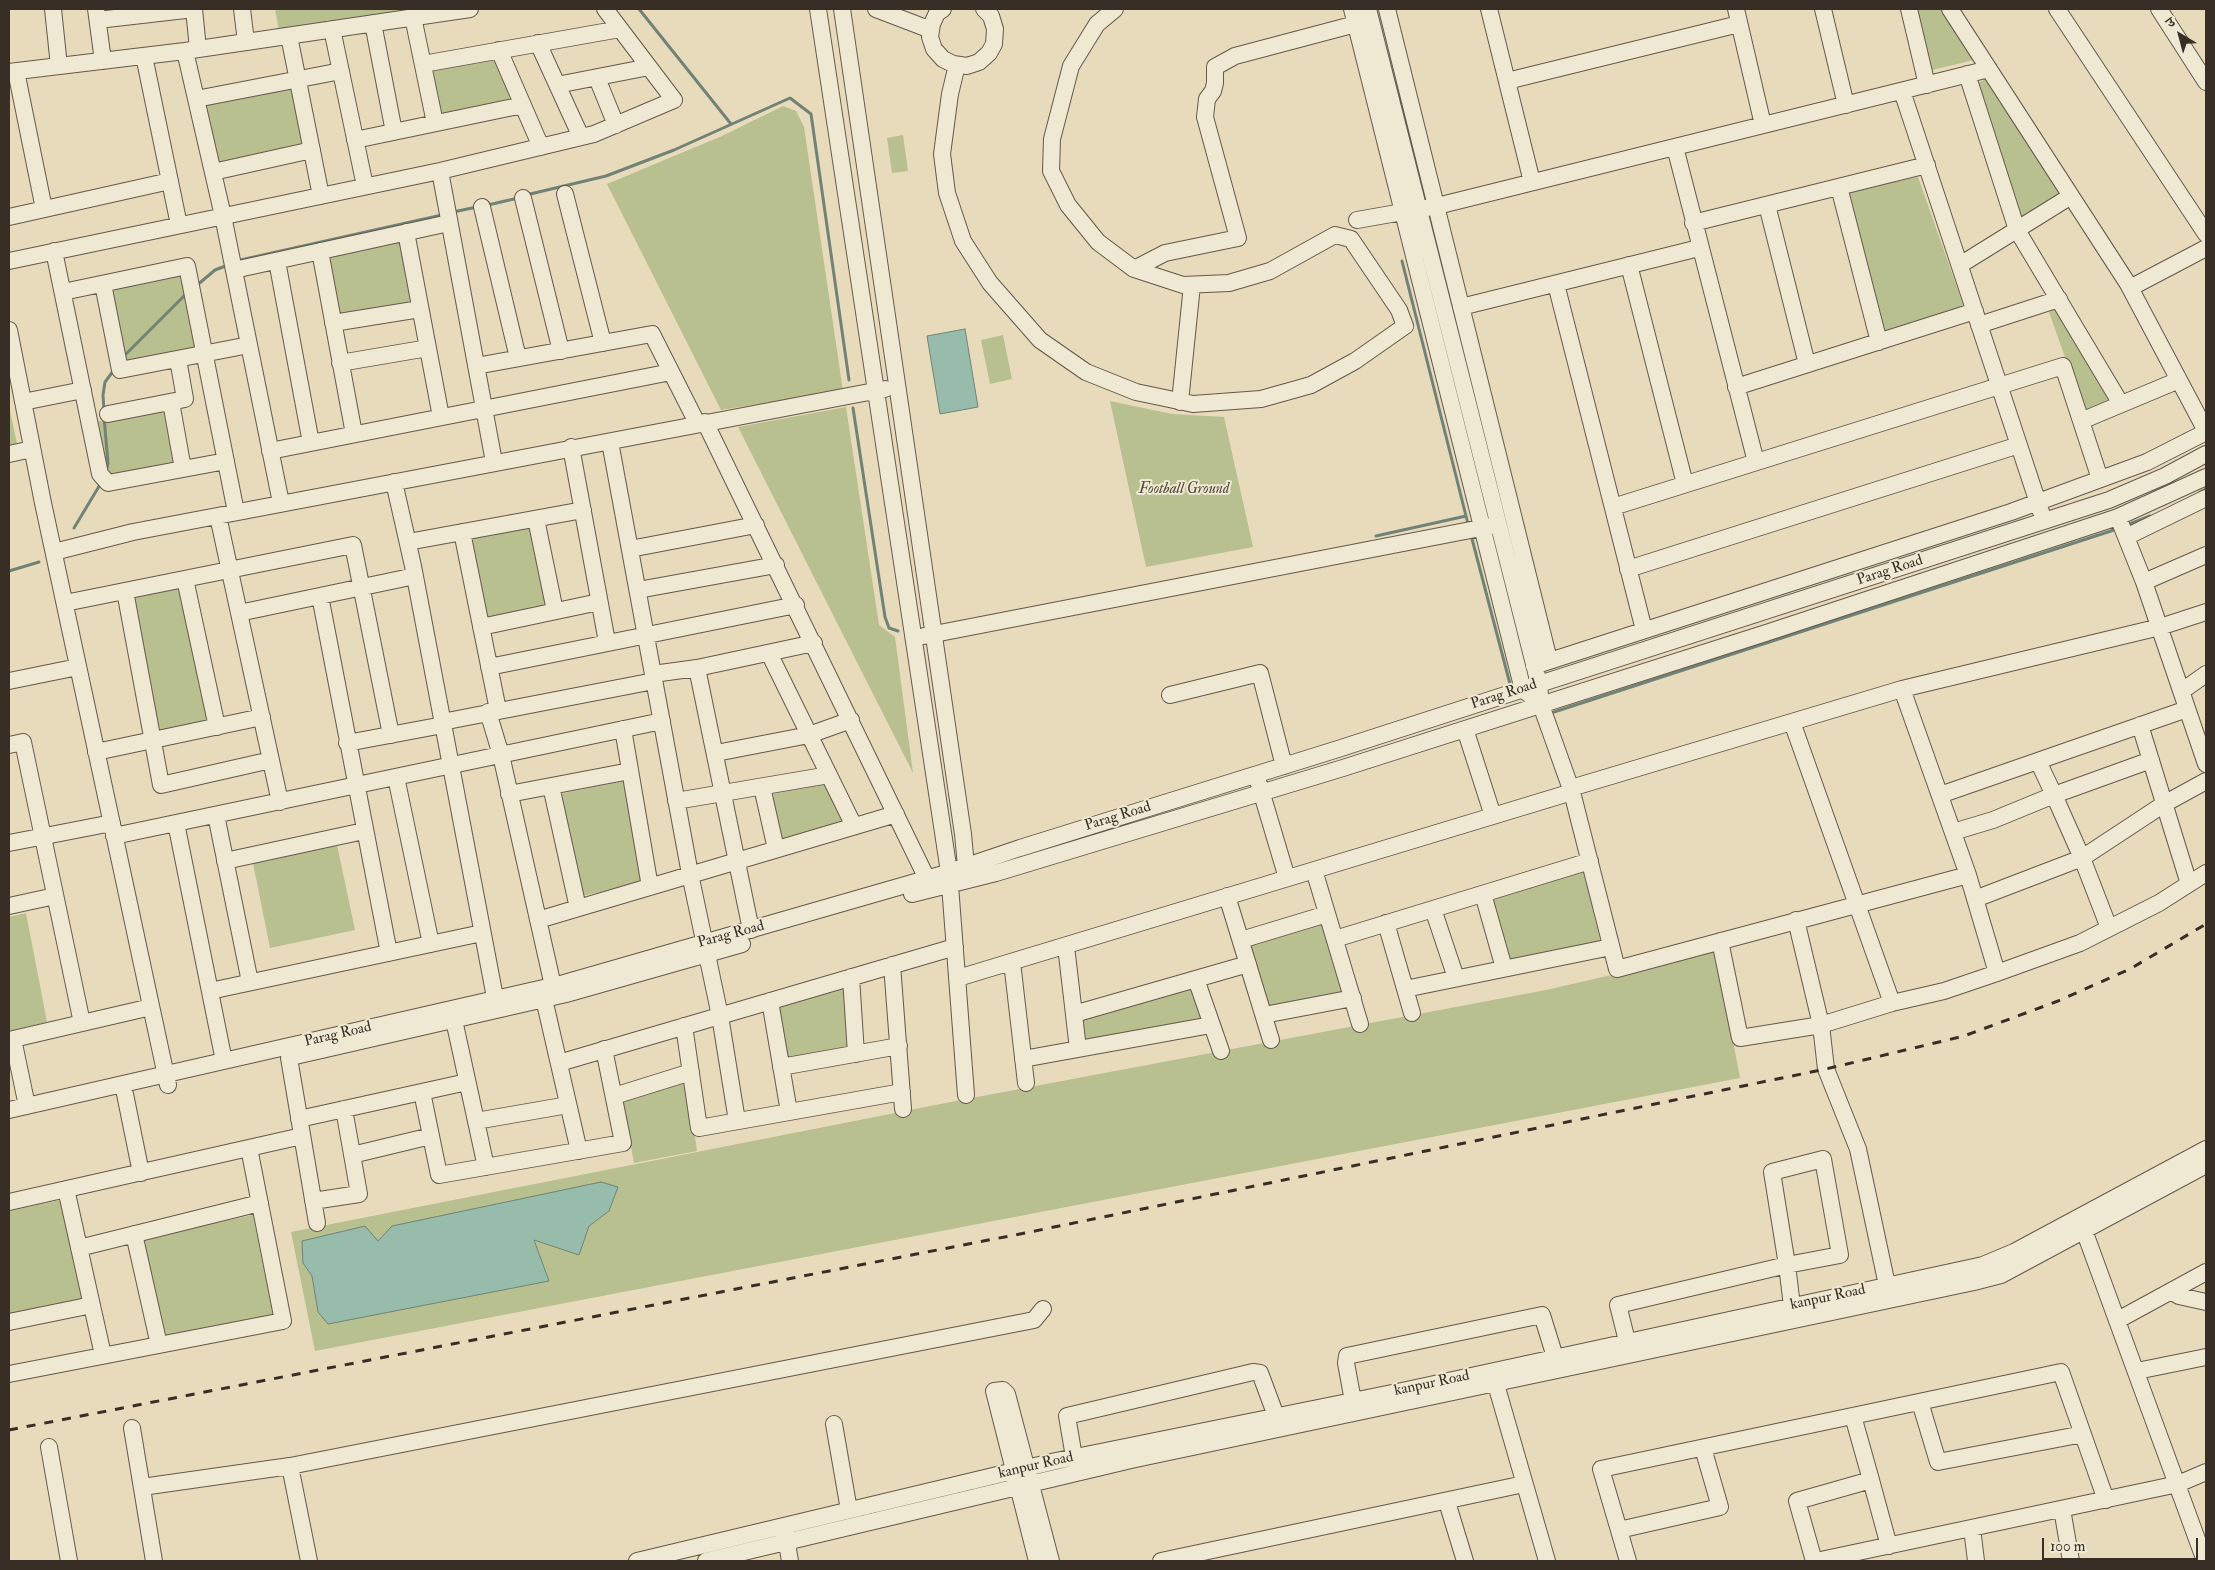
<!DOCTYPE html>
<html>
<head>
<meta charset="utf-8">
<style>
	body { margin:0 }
	#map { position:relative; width:2215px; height:1570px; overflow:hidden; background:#e7dbbc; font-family:"IM FELL Double Pica","Noto Serif Devanagari",serif }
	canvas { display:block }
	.frame { position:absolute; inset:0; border:10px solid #382e26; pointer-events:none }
	.north { position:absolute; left:2155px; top:10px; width:50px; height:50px; -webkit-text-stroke:4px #efe8d3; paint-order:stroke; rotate:323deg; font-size:14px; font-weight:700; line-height:20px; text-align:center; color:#382e26 }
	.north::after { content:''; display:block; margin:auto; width:18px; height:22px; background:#382e26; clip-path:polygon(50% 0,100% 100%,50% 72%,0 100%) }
	.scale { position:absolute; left:2042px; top:1538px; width:156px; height:22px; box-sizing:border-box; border:2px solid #382e26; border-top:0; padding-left:6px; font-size:15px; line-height:18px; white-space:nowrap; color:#382e26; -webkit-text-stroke:4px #efe8d3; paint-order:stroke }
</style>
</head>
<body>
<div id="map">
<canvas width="2215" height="1570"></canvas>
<div class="frame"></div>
<div class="north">उ</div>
<div class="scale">100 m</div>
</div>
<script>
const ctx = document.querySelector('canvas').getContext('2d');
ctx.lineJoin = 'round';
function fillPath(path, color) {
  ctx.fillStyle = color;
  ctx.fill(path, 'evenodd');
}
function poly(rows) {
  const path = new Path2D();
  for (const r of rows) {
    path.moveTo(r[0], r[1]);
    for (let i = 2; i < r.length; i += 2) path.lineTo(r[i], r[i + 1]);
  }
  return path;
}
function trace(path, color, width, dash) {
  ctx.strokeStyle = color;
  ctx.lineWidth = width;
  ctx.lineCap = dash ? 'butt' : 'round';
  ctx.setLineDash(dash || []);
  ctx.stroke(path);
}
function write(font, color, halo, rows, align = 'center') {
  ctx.font = font + ' "IM FELL Double Pica",serif';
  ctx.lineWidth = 4;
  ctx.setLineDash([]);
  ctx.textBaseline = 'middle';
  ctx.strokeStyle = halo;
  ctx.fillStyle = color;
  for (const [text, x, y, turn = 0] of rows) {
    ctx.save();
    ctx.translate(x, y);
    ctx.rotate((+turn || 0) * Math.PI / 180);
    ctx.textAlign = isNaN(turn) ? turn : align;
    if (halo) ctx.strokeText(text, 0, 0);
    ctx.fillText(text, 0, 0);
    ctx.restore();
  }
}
fillPath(poly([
	[275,9,426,9,279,31],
	[1917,9,1941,9,1974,60,1932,70],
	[496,57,515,102,440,114,431,70],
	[1986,79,2060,195,2021,221,1976,84],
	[292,89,303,147,217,164,204,105],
	[783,106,796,111,804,127,843,391,721,410,607,184,722,136],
	[903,135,908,171,892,173,887,138],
	[1918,177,1964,307,1883,333,1846,192],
	[401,241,414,303,338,319,325,256],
	[182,273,197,349,126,363,109,289],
	[2059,308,2109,400,2084,411,2049,312],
	[1003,335,1012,379,990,384,981,340],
	[1110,401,1172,414,1224,417,1253,547,1146,567],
	[9,406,17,444,9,446],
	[169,406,181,464,114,478,103,461,95,422],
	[846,407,879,625,895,637,913,773,738,427],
	[537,525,552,608,484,621,469,538],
	[182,585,212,722,160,734,130,597],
	[625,781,643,883,582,896,559,794],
	[826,781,846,822,781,840,772,790],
	[337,845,355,930,270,948,253,863],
	[1583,868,1601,944,1508,964,1489,896],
	[26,913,47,1022,9,1031,9,917],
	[1324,922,1347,992,1268,1007,1250,944],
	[1716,951,1740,1078,315,1351,291,1232,961,1100,1546,990],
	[847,985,851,1049,787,1060,776,1006],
	[1191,985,1203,1020,1082,1042,1080,1019],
	[687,1079,697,1151,634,1163,622,1099],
	[61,1200,82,1300,9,1316,9,1211],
	[253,1215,273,1315,162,1338,142,1238]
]), '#b8c08f');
const water = poly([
	[965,329,978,407,940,414,927,336,965,329],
	[601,1182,618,1187,609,1211,589,1226,579,1255,534,1240,549,1281,328,1324,318,1312,312,1276,303,1263,302,1241,365,1226,378,1241,392,1226,601,1182]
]);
fillPath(water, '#97bcab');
trace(water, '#718376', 1);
trace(poly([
	[639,9,731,124],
	[526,195,606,176,674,150,790,98,811,114,849,380],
	[488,205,518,198],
	[453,212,477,207],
	[236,261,442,215],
	[1402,261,1468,524],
	[196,286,215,270,228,265],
	[123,357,187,293],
	[853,408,885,617,889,628,898,631],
	[104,411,103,395,105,382,114,370],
	[104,417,108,463,106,473],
	[2200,492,2206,489],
	[2127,525,2150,516],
	[74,528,101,483],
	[1471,535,1510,684],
	[1376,536,1466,516],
	[9,571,39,562],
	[1554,712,2117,529]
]), '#718376', 3);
const minor = poly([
	[53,9,59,66],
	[96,9,103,61],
	[194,9,198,49],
	[242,9,246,42],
	[818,9,949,872,966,1095],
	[842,9,963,834,966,866,960,873],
	[876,9,931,30],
	[943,9,937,13,932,24,930,37,934,49,943,59,953,64,967,66,979,62,989,53,994,44,995,29,991,16,984,9],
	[1352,9,1523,690,1530,695],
	[1368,9,1539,684,1541,705,1572,792,1617,969,1968,875],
	[1387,9,1549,660],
	[1489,9,1532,182],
	[1736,9,1763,125],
	[1823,9,1846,105],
	[1909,9,1927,85],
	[1950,9,2128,284,2206,431],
	[2057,9,2206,234],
	[2159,9,2206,82],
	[413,17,435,123],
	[98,20,194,9],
	[373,23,394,132],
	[332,29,365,186],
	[289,36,321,196],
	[538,43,581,137],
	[499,50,541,147],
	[185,51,223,216,281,503],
	[144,56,179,225],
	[423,64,620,29],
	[957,65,950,94,942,154,947,193,963,241,990,283,1040,340,1086,372,1136,392,1193,404,1261,399,1311,385,1355,361,1405,326,1399,310,1351,239,1335,235,1270,271,1229,283,1183,285,1134,269,1098,242,1068,205,1051,171,1052,139,1071,66,1097,24,1115,9],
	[16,71,44,209],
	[9,72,185,51,470,9],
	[1967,74,2017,230,2121,404],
	[597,78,616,125],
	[1507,81,1739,24],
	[557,85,649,67],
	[1902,91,2041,512],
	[196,99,341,71],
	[355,140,523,105],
	[1675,147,1756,462],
	[440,171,494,462],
	[213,172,312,150],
	[1839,187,1879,342],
	[565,194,603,343],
	[523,198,561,351],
	[1767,205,1807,364],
	[482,207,518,358],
	[9,217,170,181],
	[1357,220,1437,206,1989,69],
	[1693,223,1927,165],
	[406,232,441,417],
	[54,251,100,474,108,483,226,461],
	[320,251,354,434],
	[9,261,440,171,594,134,674,100,605,9],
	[277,261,311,443],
	[1629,265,1685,484],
	[1960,265,2071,196],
	[1134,269,1165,253,1238,238,1205,117,1207,99,1213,91,1215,83,1215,67,1235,56,1367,21],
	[234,270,449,223],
	[103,284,120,370,249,345],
	[1556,284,1644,630],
	[2130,288,2206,248],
	[63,292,187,266,236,512],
	[1461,307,1699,248],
	[333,323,420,309],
	[1979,325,2059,299],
	[9,330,43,503,168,1085],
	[340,363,428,348],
	[476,366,652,334,697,423],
	[1736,387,1975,311],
	[23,402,83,390],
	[171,402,183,469],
	[1180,402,1192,285],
	[108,414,185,399,178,359],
	[2081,421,2179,380],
	[705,422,931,887],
	[610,442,690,874,720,1016,737,1121],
	[571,447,607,642],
	[270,451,671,372],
	[9,454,32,449],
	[394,482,413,566,497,1008],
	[1613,507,2063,366,2100,479],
	[218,516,280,802],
	[2118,517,2144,582,2206,764],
	[536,519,555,611],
	[462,532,498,710],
	[2126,537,2206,498],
	[408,542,583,510],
	[630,549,756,525],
	[54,552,133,532,885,389],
	[1628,569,2019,445],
	[185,579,217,727],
	[2144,582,2206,555],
	[638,590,776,565],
	[125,591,161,785,271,760],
	[320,596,389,953],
	[65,603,353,545,391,735],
	[239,613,415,576],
	[481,627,599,602],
	[924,636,1491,526],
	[769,653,854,826],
	[1534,666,2011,512,2147,462,2206,432],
	[489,667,796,605],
	[697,668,751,930],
	[653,674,697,668,814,643],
	[9,681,78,667],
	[1902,689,1968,875,1997,973],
	[2182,691,2206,674],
	[1170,695,1260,673,1284,766],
	[488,712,501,755,553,986],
	[442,722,654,681],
	[1792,722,1892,1003],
	[2140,725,2189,884],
	[623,729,650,887],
	[1465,729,1493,816],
	[347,743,443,725],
	[9,745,23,742,82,1023],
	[96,752,262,717],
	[716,753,809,735,851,720],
	[2038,761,2054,795,2151,760],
	[396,777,431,944],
	[1259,784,1287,878],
	[551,786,578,908],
	[762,787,776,849],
	[1571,788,1902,689,2160,627,2206,612],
	[509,794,630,771],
	[1940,795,2187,709],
	[676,801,829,775],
	[216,815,250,982],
	[176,823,224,1061],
	[1953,832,1993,820,2054,795,2082,858,2164,804,2206,781],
	[114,836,662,721],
	[9,843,112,823],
	[225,861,364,831],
	[1314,870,1360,1024],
	[912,894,996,873,1343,768,1769,632,2118,517,2206,477],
	[1483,894,1504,968],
	[1227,896,1271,1040],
	[1975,899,2082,858,2109,928],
	[9,906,55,896],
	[1433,909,1456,978],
	[538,920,896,814],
	[1796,920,1821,1025,1826,1069,1858,1149,1887,1285],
	[1386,923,1412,1013],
	[1335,939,1590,861],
	[1241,940,1327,914],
	[1720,941,1740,1038,1821,1025,1892,1003,1944,991,1997,973,2080,943,2159,903,2206,873],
	[1066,946,1078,1049],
	[1012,962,1026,1083],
	[892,965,903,1109],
	[851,977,856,1054],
	[958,978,1572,792],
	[1196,979,1221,1051],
	[1405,989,1611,947],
	[210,991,482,933],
	[544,999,579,1151],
	[770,1001,789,1112],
	[1074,1014,1248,964],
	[1264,1015,1353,998],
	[454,1020,486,1167],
	[684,1026,699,1128,902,1092],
	[13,1039,27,1106],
	[9,1040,151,1007],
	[291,1057,566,994,742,944],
	[289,1058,317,1223],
	[1023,1059,1211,1025],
	[559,1063,955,947],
	[781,1067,899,1046],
	[422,1092,439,1175,623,1143,604,1049],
	[125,1094,141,1173],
	[614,1096,691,1072],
	[9,1110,561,984,940,875,1020,848,1338,749,2109,500,2165,476,2206,454],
	[299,1119,467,1082],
	[476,1121,568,1105],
	[352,1155,431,1136],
	[66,1189,103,1355],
	[313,1201,359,1194,344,1109],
	[9,1202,302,1136],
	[2081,1222,2205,1561],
	[134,1234,159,1345],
	[79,1248,260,1203],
	[2171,1291,2179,1296,2206,1302],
	[2118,1320,2206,1272],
	[9,1322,92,1305],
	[1627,1341,1618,1305,1787,1265,1840,1255,1823,1159,1772,1172,1787,1265,1792,1306],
	[2137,1371,2206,1357],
	[9,1374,283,1321,249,1148],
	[1493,1374,1547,1561],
	[1353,1401,1346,1363,1347,1356,1542,1315,1555,1357],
	[1920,1402,1938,1462,2083,1434],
	[1853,1416,1871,1480],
	[834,1424,849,1510],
	[132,1428,154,1561],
	[49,1447,69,1561],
	[1074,1457,1067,1416,1253,1372,1260,1373,1276,1416],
	[290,1466,309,1561],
	[142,1487,290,1466,1034,1320,1043,1309],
	[1447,1502,1465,1561],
	[2062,1509,2071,1561],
	[1972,1528,1976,1561],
	[1619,1530,1720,1507,1703,1448],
	[785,1532,790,1561],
	[637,1561,1056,1461,1402,1391,1983,1265,2014,1252,2206,1149],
	[706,1561,1131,1460,1974,1282,2001,1275,2206,1165],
	[1037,1561,994,1391,1003,1390,1007,1394,1051,1561],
	[1161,1561,1524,1484],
	[1628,1561,1601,1469,2061,1372,2106,1500],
	[1814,1561,1797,1501,1871,1480,1889,1546],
	[1816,1561,2178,1484,2206,1472]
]);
trace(minor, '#64594c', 18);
trace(minor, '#efe8d3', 16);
trace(poly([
	[9,1430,1025,1233,1826,1069,1964,1036,2058,1001,2130,969,2206,924]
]), '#382e26', 3, [9, 9]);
write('italic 15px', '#524b3b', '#efe8d3', [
	["Football Ground",1184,490]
]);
write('15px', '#382e26', '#efe8d3', [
	["Parag Road",1890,571,-18],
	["Parag Road",1504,695,-18],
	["Parag Road",1118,817,-17],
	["Parag Road",731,935,-15],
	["Parag Road",338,1035,-13],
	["kanpur Road",1828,1298,-12],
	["kanpur Road",1432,1384,-12],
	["kanpur Road",1036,1466,-13]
]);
</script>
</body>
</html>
